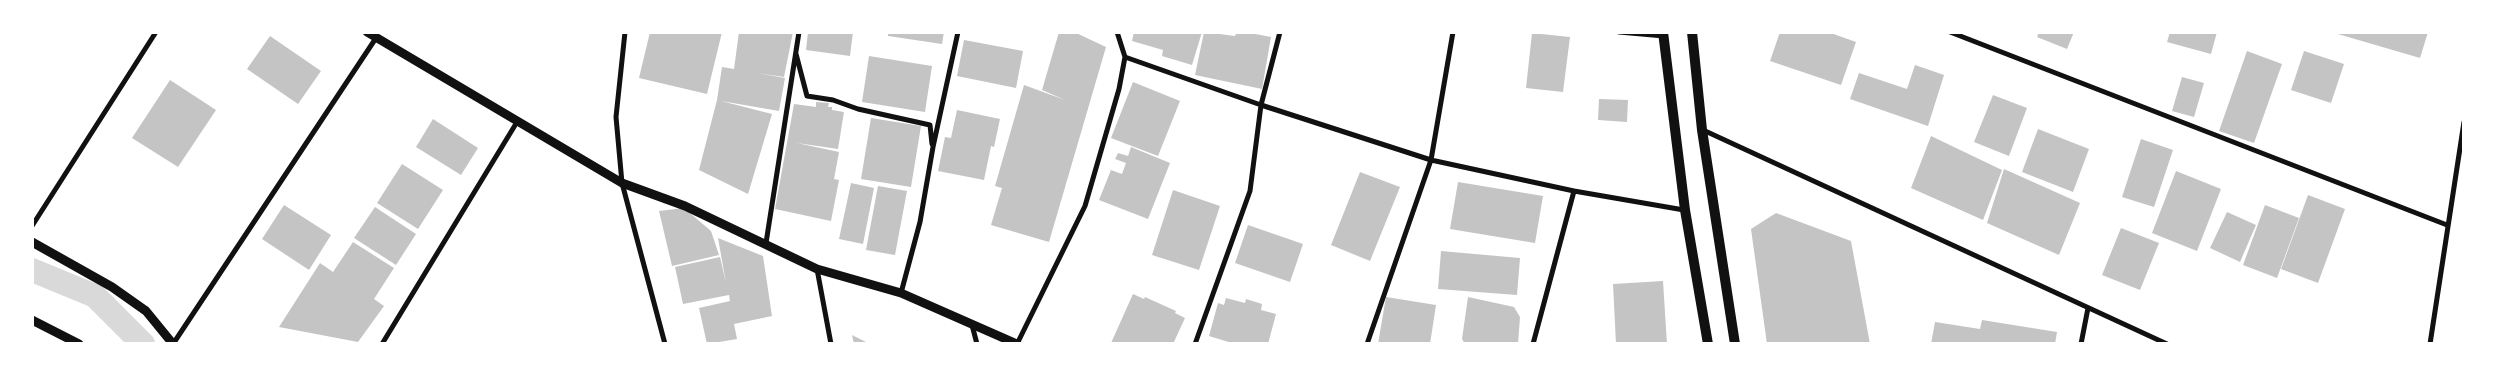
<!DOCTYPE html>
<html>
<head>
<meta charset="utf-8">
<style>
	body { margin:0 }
	#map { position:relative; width:2496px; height:376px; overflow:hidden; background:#fff; font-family:"Fira Sans Condensed",sans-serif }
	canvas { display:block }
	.frame { position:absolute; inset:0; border:34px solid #fff; pointer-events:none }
</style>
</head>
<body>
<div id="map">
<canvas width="2496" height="376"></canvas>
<div class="frame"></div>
</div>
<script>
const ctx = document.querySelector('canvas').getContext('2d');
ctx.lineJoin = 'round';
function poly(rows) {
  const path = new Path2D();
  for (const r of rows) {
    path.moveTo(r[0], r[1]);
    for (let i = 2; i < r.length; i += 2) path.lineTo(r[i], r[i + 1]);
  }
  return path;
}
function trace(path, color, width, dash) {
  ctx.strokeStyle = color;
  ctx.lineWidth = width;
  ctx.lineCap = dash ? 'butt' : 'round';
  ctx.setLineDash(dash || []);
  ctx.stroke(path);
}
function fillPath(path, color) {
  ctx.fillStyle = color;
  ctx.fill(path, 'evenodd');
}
trace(poly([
	[32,270,95,296,143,344]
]), '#d9d9d9', 24);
fillPath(poly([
	[650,32,722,32,707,94,639,78],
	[739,32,793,32,784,77,757,73,785,78,779,111,721,101,772,114,748,194,699,170,717,100,722,67,734,69],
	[808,32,853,32,850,56,806,50],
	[888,32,944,32,942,44,888,36],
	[1059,32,1074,32,1106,47,1049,242,991,225,1002,188,995,186,1024,85,1065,100,1042,90],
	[1134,32,1202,32,1192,65,1162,56,1163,50,1132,41],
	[1204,32,1235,36,1237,32,1245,32,1271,37,1262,89,1195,75],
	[1780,32,1828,32,1856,42,1841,85,1770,61],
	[2039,32,2074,32,2067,49,2037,37],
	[2170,32,2217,32,2211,54,2167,42],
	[2331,32,2428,32,2420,58],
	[1532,33,1570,37,1563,92,1526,88],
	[270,36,321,71,298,104,247,69],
	[964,40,1023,51,1016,88,957,76],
	[2247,51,2282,64,2254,143,2219,131],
	[2304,51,2344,64,2331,103,2291,90],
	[869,56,932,66,925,112,862,102],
	[1915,65,1944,75,1928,126,1850,99,1859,73,1907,89],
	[2182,77,2204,83,2194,117,2172,111],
	[170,80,216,110,178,167,132,138],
	[1133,82,1180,101,1158,156,1111,138],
	[1993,95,2027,108,2009,156,1974,142],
	[1599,99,1628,100,1627,122,1598,120],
	[816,102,829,103,828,107,832,107,832,110,844,112,838,149,797,143,839,152,834,179,839,180,831,221,775,209,794,104,816,107],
	[957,110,1000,119,994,147,991,146,984,180,938,171,945,137,951,138],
	[871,118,921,126,911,187,861,179],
	[433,119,478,148,461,175,416,147],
	[2038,129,2089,149,2073,192,2022,172],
	[1931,136,2002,170,1983,220,1911,188],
	[2141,139,2173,150,2154,207,2122,197],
	[1131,147,1170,163,1148,219,1099,200,1111,170,1122,174,1126,163,1115,159,1118,153,1128,156],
	[402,164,443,190,418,229,377,203],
	[2004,169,2080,203,2059,255,1987,223],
	[2176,171,2221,189,2197,251,2152,233],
	[1360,172,1400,187,1370,261,1331,245],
	[1458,182,1543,196,1535,243,1450,229],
	[851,183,874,188,863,244,839,239],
	[878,186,907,191,895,255,866,250],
	[1173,190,1220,206,1199,270,1152,255],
	[2308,195,2345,209,2318,283,2281,269],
	[284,205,331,235,309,270,262,239],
	[2265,205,2299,218,2277,278,2243,265],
	[375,207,416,234,396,265,354,238],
	[684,208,711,231,719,255,672,266,659,211],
	[2227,212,2256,225,2240,262,2210,248],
	[1776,213,1851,241,1870,344,1767,344,1751,229],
	[1248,225,1303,244,1290,282,1235,263],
	[2121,228,2159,243,2140,290,2102,275],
	[718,238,763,256,772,316,734,324,737,339,707,344,699,308,730,301,729,295,683,304,675,267,720,257,726,283],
	[353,242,394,268,374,299,384,306,358,342,279,327,320,263,333,272],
	[1441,251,1520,258,1517,295,1438,289],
	[1663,281,1667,344,1616,344,1613,284],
	[1133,294,1144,299,1145,297,1176,311,1175,313,1185,318,1173,344,1111,343],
	[1386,297,1436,305,1430,344,1378,344],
	[1468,297,1514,307,1520,317,1518,344,1465,344,1462,339],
	[1226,298,1245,303,1246,299,1262,304,1261,310,1276,314,1268,344,1235,344,1209,336,1218,303,1224,305],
	[1982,320,2057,332,2055,344,1931,344,1935,322,1980,329],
	[852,335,870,344,854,344]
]), '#c4c4c4');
trace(poly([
	[625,32,616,117,622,183,665,344],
	[1117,32,1125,57],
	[1619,32,1664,36],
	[1950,32,2447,225],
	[796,54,807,96,833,100,858,109,930,125,932,144],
	[1703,130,2167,344],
	[32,226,156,32],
	[766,243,799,32],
	[817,269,831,344],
	[901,293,920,222,933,147,958,32],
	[972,325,977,344],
	[173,344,376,38],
	[382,344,517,122],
	[1017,344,1085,206,1119,89,1125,57,1261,105,1431,160,1574,191,1684,210],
	[1195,344,1250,191,1261,105,1280,32],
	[1367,344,1431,160,1453,32],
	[1533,344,1574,191],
	[2081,344,2088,308],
	[2430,344,2464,122]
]), '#111', 5);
trace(poly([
	[367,32,622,183,685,206,817,269,901,293,1017,344],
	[32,242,112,287,146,311,173,344],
	[32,320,79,344]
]), '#111', 9);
trace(poly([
	[1663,32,1685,210,1708,344],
	[1692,32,1702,130,1735,344]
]), '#111', 10);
</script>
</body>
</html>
